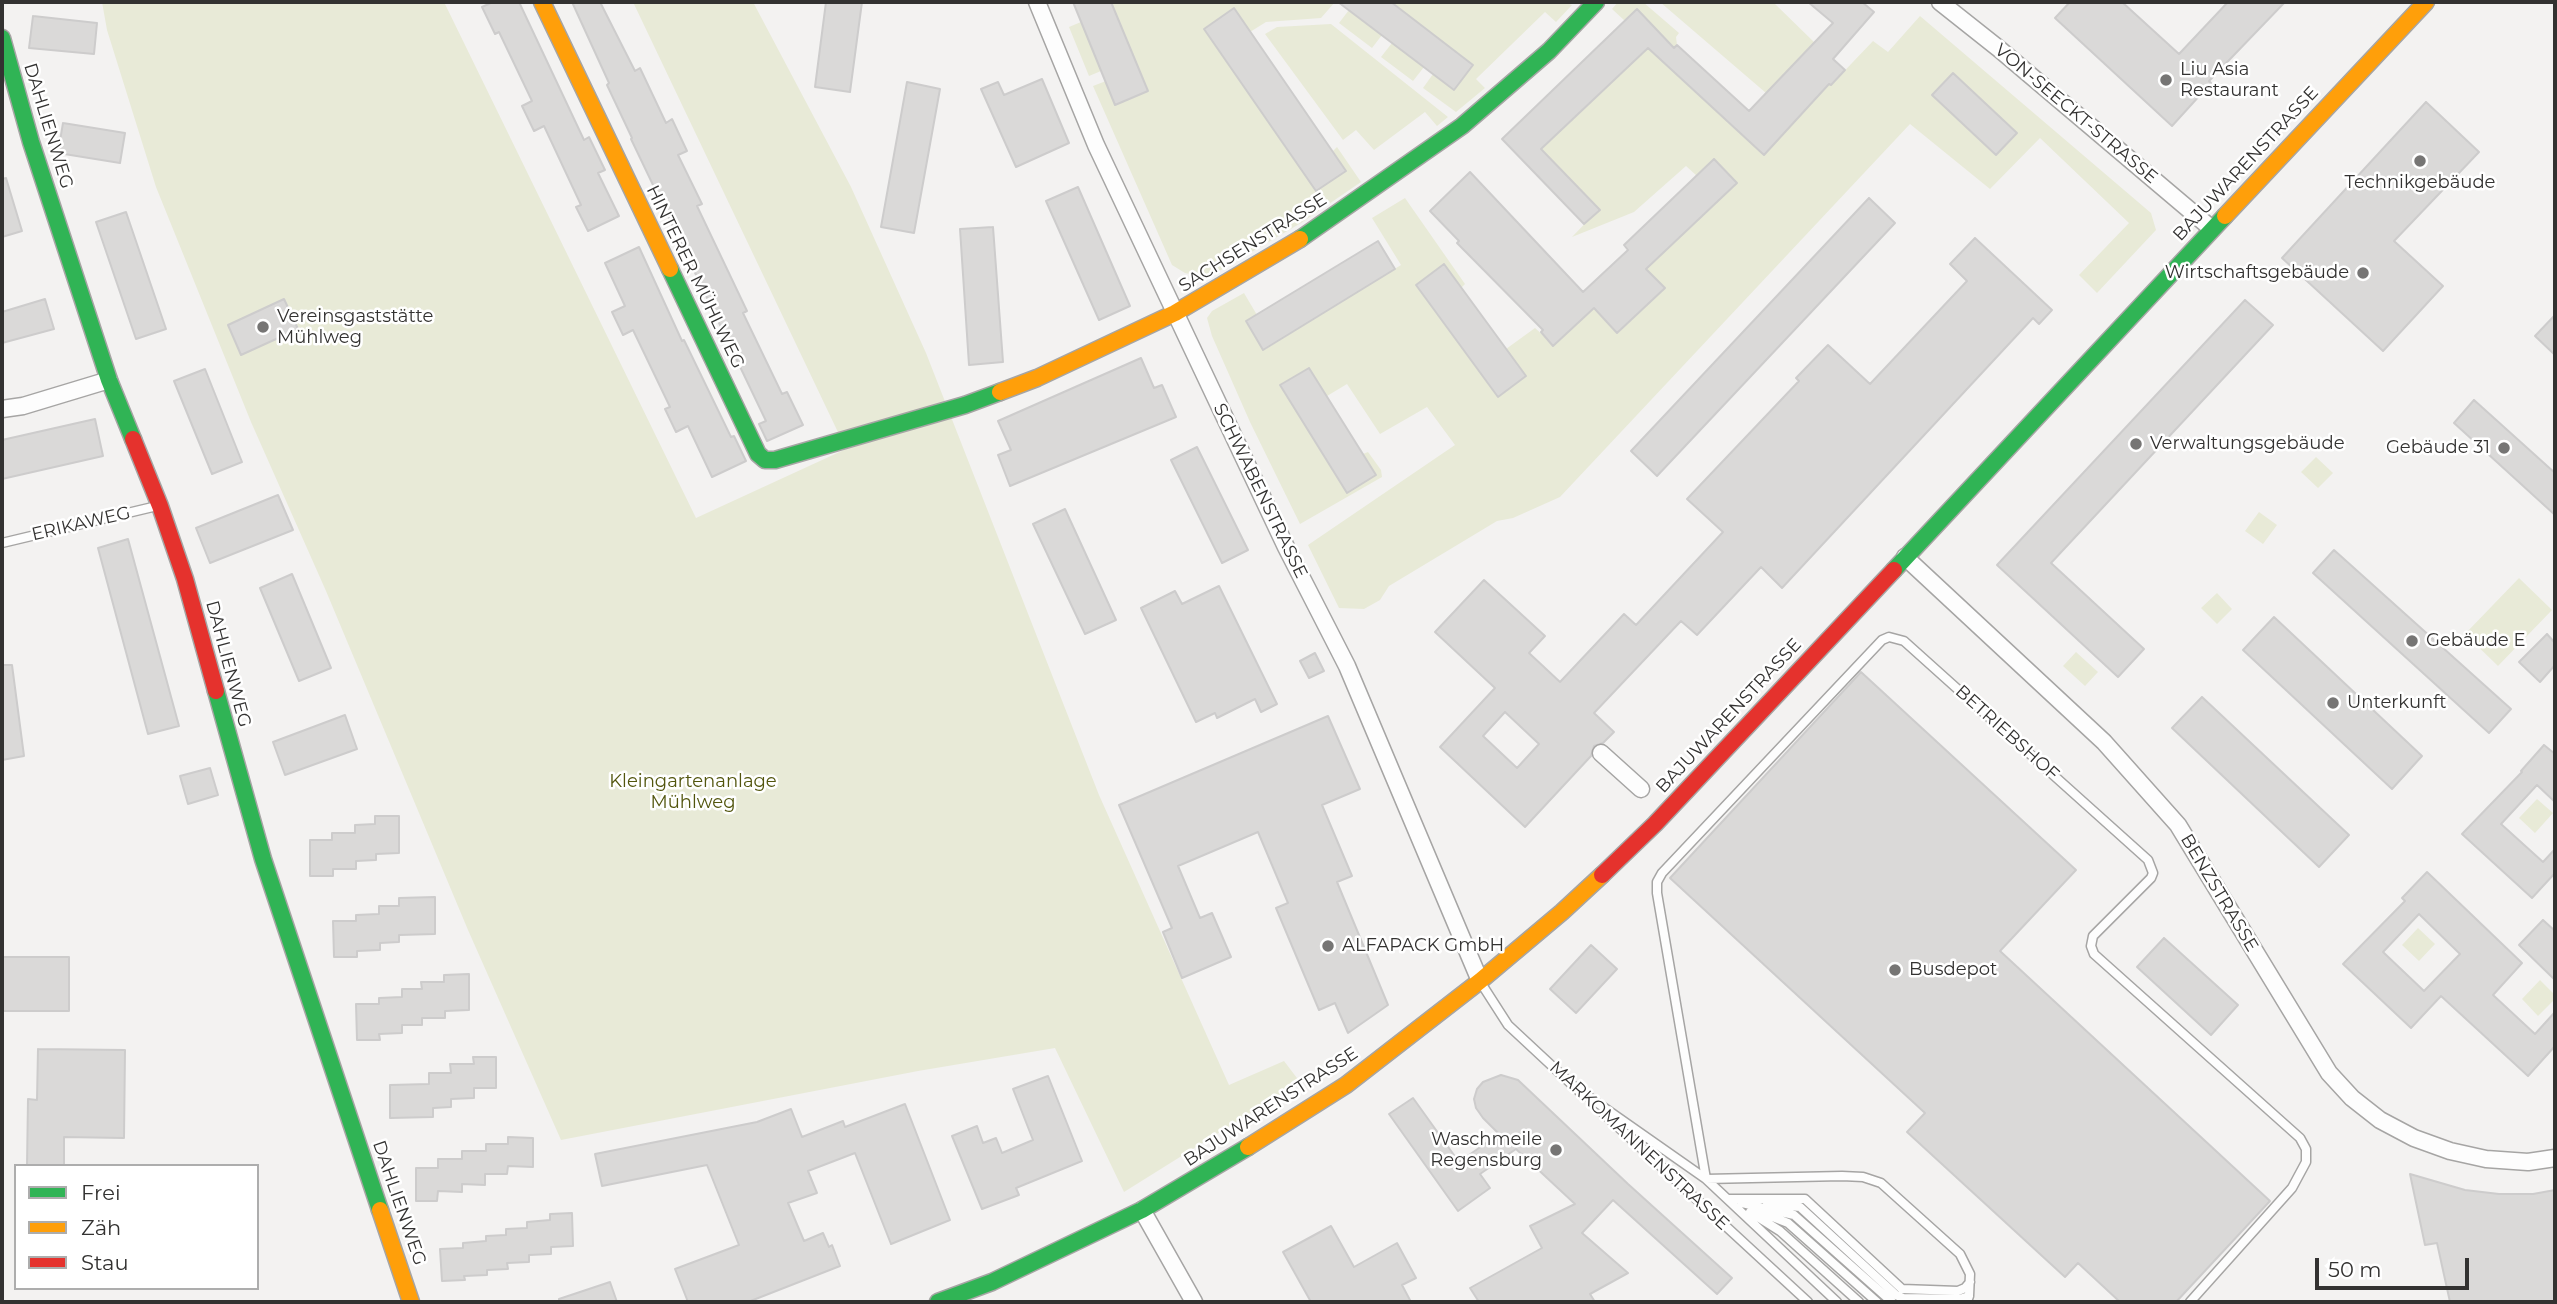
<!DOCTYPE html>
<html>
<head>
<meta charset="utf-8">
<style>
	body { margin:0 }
	#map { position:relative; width:2557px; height:1304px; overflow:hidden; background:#f3f2f1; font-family:Montserrat,sans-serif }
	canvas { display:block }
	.frame { position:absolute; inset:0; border:4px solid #333231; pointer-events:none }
	.legend { position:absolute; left:14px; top:1164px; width:245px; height:126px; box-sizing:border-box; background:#fff; border:2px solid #adadad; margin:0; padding:9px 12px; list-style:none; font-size:21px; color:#333231 }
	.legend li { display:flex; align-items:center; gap:14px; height:35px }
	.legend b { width:35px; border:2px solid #adadad }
	.scale { position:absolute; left:2315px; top:1258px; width:154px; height:32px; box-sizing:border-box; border:4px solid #333231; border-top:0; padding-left:9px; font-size:21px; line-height:24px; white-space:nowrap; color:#333231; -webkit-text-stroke:5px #fff; paint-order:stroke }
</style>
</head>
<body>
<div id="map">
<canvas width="2557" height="1304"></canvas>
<div class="frame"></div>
<ul class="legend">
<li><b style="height:9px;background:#30b455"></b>Frei</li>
<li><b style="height:9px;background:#ff9f0a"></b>Zäh</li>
<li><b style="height:9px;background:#e5322d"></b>Stau</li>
</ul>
<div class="scale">50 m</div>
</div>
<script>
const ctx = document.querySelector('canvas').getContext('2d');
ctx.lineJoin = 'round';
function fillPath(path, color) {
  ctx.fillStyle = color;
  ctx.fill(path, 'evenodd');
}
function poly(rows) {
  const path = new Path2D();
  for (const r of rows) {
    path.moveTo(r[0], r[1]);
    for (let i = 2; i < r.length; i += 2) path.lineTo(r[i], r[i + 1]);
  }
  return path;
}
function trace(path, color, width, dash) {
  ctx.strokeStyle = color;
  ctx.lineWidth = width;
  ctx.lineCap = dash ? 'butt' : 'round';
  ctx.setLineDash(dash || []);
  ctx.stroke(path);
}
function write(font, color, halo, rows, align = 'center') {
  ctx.font = font + ' Montserrat,sans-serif';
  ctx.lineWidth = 5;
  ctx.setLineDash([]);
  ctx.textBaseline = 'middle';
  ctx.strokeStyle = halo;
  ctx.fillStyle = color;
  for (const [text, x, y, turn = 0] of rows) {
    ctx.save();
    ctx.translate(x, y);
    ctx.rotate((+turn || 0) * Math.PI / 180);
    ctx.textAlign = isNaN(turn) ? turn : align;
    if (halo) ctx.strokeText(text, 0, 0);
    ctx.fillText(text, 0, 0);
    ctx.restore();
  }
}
fillPath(poly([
	[102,2,444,2,696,518,846,449,633,2,753,2,851,187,926,353,1099,795,1229,1085,1284,1061,1300,1082,1124,1192,1055,1048,918,1071,561,1140,468,930,326,591,251,422,156,187,107,30],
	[1111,2,1335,2,1321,18,1266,22,1250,32,1233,9,1204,29,1316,191,1346,171,1333,151,1337,147,1361,182,1301,223,1214,274,1198,276,1185,273,1172,265,1093,86,1106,81,1115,105,1148,91],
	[1391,2,1563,2,1572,5,1556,22,1545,12,1476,79,1485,88,1456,112,1423,88,1433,74,1454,90,1473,65],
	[1618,2,1643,2,1679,33,1676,37,1677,45,1662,61,1764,155,1809,104,1780,78,1766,93,1660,2,1773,2,1815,43,1801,58,1831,85,1873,41,1888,52,1920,16,2151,213,2156,230,2097,293,2079,275,2129,223,2040,138,1990,189,1910,124,1560,497,1513,518,1497,521,1389,586,1380,600,1364,609,1339,608,1308,545,1455,445,1427,407,1380,434,1347,384,1327,396,1309,368,1281,386,1347,493,1376,475,1363,454,1368,452,1381,470,1382,477,1300,524,1250,422,1212,336,1207,318,1212,311,1244,293,1257,315,1246,322,1264,350,1401,265,1372,218,1405,198,1465,284,1461,288,1443,265,1416,285,1498,396,1525,376,1506,349,1535,328,1554,345,1594,308,1618,333,1665,288,1646,269,1697,176,1686,166,1634,212,1572,237,1599,209,1558,166,1542,181,1526,164,1661,35,1625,21,1612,9],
	[1349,10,1382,35,1372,48,1339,23],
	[1081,22,1101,71,1089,76,1069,27],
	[1331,24,1448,117,1437,126,1425,112,1374,150,1356,130,1343,140,1265,34,1277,27],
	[1392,43,1424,67,1413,81,1381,57],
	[2316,457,2333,473,2318,488,2301,472],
	[2259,512,2277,525,2263,544,2245,531],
	[2519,578,2552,610,2498,666,2465,634],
	[2217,593,2232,609,2217,624,2201,608],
	[2076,652,2098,672,2085,686,2063,666],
	[2537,799,2553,813,2535,833,2519,818],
	[2418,928,2435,944,2419,961,2402,945],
	[2540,980,2555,995,2555,999,2538,1016,2522,999]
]), '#e8ead7');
const building = poly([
	[493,2,519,2,584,140,589,137,605,170,598,173,619,216,588,231,576,207,581,205,544,126,534,131,522,106,532,101,499,32,495,34,482,7,493,2],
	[572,2,600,2,635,71,640,68,666,123,672,119,687,151,678,155,702,204,697,206,747,311,743,313,782,394,787,392,803,425,767,441,759,424,766,421,631,139,632,138,607,85,609,83,572,2],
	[826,2,862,2,850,92,815,87,826,2],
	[1073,2,1111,2,1148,91,1115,105,1073,2],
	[1338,2,1391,2,1473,65,1454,90,1338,2],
	[1808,2,1862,2,1874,12,1833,59,1845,70,1831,85,1829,84,1764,155,1648,48,1541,149,1600,210,1584,224,1502,139,1637,9,1674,48,1677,45,1749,111,1833,23,1808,2],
	[2070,2,2122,2,2179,54,2228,2,2285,2,2209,81,2211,83,2172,126,2055,18,2070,2],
	[1234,8,1346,171,1316,191,1204,29,1234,8],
	[33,16,97,23,94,54,29,48,33,16],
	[1953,73,2017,133,1996,155,1932,95,1953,73],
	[1042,79,1069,143,1016,167,981,89,998,82,1004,95,1042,79],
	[907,82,940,89,914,233,881,227,907,82],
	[2426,102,2479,152,2394,241,2443,286,2383,351,2282,258,2426,102],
	[63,123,125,133,120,163,58,153,63,123],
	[1714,159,1737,183,1646,269,1665,288,1617,333,1594,308,1553,346,1541,332,1543,330,1457,243,1459,241,1430,211,1470,172,1583,292,1628,250,1624,245,1714,159],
	[6,178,22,231,2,237,2,179,6,178],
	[1078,187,1130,306,1099,320,1046,201,1078,187],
	[1869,198,1895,223,1657,476,1631,451,1869,198],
	[126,212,166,329,136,339,96,222,126,212],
	[993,227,1003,362,969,365,960,229,993,227],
	[1975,238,2052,310,2039,324,2033,318,1782,588,1761,567,1697,635,1681,621,1594,713,1614,732,1603,743,1594,746,1591,756,1525,827,1440,747,1495,688,1435,632,1484,580,1545,636,1529,653,1560,682,1624,614,1636,625,1723,532,1687,499,1799,381,1796,378,1828,345,1870,384,1967,281,1950,264,1975,238],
	[1505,712,1539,744,1517,768,1483,736,1505,712],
	[1378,241,1395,269,1263,350,1246,321,1378,241],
	[639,247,682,341,684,340,731,437,734,436,746,461,712,477,688,426,676,432,665,409,670,407,633,330,623,335,612,312,625,306,605,263,639,247],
	[1444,264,1526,376,1498,397,1416,285,1444,264],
	[45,299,54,329,2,343,2,312,45,299],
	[284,299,298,329,241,355,228,325,284,299],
	[2245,300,2273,325,2051,563,2144,649,2118,677,1997,565,2245,300],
	[2555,315,2555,355,2535,336,2555,315],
	[1141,358,1154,388,1162,385,1176,417,1010,486,998,455,1011,450,998,421,1141,358],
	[1309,368,1376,475,1347,493,1280,385,1309,368],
	[205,369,242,462,212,474,174,381,205,369],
	[2474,400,2555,473,2555,515,2454,423,2474,400],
	[95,419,103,456,2,479,2,440,95,419],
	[1197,447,1248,550,1222,563,1171,460,1197,447],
	[278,495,293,530,210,563,196,528,278,495],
	[1065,509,1116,620,1085,634,1033,524,1065,509],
	[128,539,179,726,148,734,98,548,128,539],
	[2334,550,2511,709,2489,733,2313,573,2334,550],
	[292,574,331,668,299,681,260,588,292,574],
	[1219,586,1277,704,1261,712,1255,699,1217,718,1215,713,1196,722,1141,608,1175,591,1182,604,1219,586],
	[2274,617,2422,756,2392,789,2243,650,2274,617],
	[2547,634,2555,643,2555,665,2540,682,2519,662,2547,634],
	[1315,653,1324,671,1309,678,1300,661,1315,653],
	[2,665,12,665,24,756,2,760,2,665],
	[1861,672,2076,870,2000,951,2270,1201,2176,1302,2120,1302,2078,1263,2065,1277,1907,1132,1925,1113,1670,878,1861,672],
	[2202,697,2349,835,2319,867,2172,728,2202,697],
	[345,715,357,749,285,775,273,742,345,715],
	[1328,716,1360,789,1322,805,1352,876,1337,882,1388,1005,1348,1033,1335,1003,1319,1010,1276,908,1288,903,1258,832,1178,866,1200,918,1212,913,1231,957,1182,978,1163,932,1172,928,1119,805,1328,716],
	[2544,745,2555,754,2555,802,2537,785,2501,824,2543,862,2555,849,2555,873,2532,898,2462,834,2522,772,2521,771,2544,745],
	[210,768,218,795,188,804,180,776,210,768],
	[375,816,399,816,399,853,376,854,376,860,356,861,356,869,333,869,333,876,310,876,310,840,332,840,332,833,355,833,355,825,375,824,375,816],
	[2427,872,2522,963,2493,995,2535,1034,2555,1012,2555,1046,2528,1076,2441,996,2411,1028,2343,964,2405,901,2402,898,2427,872],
	[2419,914,2460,954,2424,991,2383,952,2419,914],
	[435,897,435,934,399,935,399,942,380,943,380,950,357,951,357,957,334,957,333,921,356,921,356,915,379,914,379,906,399,906,399,898,435,897],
	[2543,920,2555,931,2555,980,2519,945,2543,920],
	[2164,938,2238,1005,2211,1035,2137,967,2164,938],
	[1591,945,1617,969,1576,1013,1550,989,1591,945],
	[2,957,69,957,69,1011,2,1011,2,957],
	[469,974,469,1010,445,1011,445,1018,422,1018,422,1025,402,1025,402,1033,379,1034,380,1040,357,1040,356,1004,379,1004,379,998,402,997,402,989,422,989,421,982,444,982,444,975,469,974],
	[38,1049,125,1050,124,1138,64,1137,64,1166,27,1166,28,1099,37,1100,38,1049],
	[473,1057,496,1057,496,1088,474,1088,474,1098,451,1099,451,1107,433,1108,433,1117,390,1118,390,1085,429,1084,429,1073,451,1073,450,1064,474,1064,473,1057],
	[1501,1075,1518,1080,1628,1184,1732,1278,1717,1294,1613,1200,1582,1233,1628,1273,1590,1294,1595,1302,1479,1302,1470,1288,1542,1248,1530,1226,1575,1204,1516,1149,1480,1174,1490,1188,1458,1211,1389,1114,1413,1098,1459,1162,1499,1134,1483,1118,1476,1108,1474,1099,1477,1089,1483,1082,1501,1075],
	[1048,1076,1082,1161,1016,1188,1019,1195,982,1209,952,1136,977,1126,983,1143,996,1138,1002,1153,1033,1140,1013,1089,1048,1076],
	[905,1104,950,1220,891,1244,855,1153,808,1171,817,1193,788,1203,804,1241,823,1233,829,1247,832,1245,840,1266,748,1302,688,1302,675,1269,739,1245,707,1165,602,1186,595,1154,757,1122,791,1109,802,1137,843,1121,845,1127,905,1104],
	[508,1137,533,1138,533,1167,508,1166,507,1174,485,1174,485,1185,462,1184,462,1192,438,1191,437,1201,416,1201,416,1168,438,1168,438,1159,462,1159,462,1151,486,1151,486,1144,508,1144,508,1137],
	[2410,1174,2465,1190,2499,1194,2533,1194,2555,1190,2555,1302,2450,1302,2437,1243,2425,1245,2410,1174],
	[572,1213,573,1246,551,1247,551,1254,529,1255,529,1262,507,1263,508,1269,487,1270,487,1275,464,1276,465,1280,442,1281,440,1249,463,1248,463,1243,486,1241,486,1236,506,1235,506,1229,527,1228,527,1222,550,1220,550,1214,572,1213],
	[1331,1226,1354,1267,1397,1243,1416,1278,1402,1285,1411,1302,1311,1302,1283,1252,1331,1226],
	[610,1282,617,1302,559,1302,559,1299,610,1282]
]);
fillPath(building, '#dad9d8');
trace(building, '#cdcccc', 2);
const lane = poly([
	[2,543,157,506],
	[1481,983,1508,1025,1580,1092],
	[1579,1090,1706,1179,1842,1176,1863,1177,1881,1183,1960,1254,1970,1274,1969,1296,1967,1302],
	[1603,1113,1808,1302],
	[1729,1199,1805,1199,1902,1289,1958,1291,1965,1288,1970,1282],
	[1742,1203,1794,1215,1892,1302],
	[1767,1204,1800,1207,1896,1295,1903,1298,1960,1299,1969,1296],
	[1755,1210,1788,1223,1877,1302],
	[1750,1212,1780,1231,1859,1302],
	[1837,1302,1706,1179,1657,893,1657,882,1662,873,1882,640,1889,637,1904,641,2148,860,2153,873,2151,878,2093,936,2091,946,2094,954,2300,1138,2306,1149,2306,1162,2292,1188,2190,1302]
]);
const street = poly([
	[1037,2,1096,145,1286,547,1347,666,1480,981],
	[1940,2,1998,48,2212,229],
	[2,409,23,406,109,380],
	[1905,557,2104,742,2178,825,2329,1073,2352,1098,2380,1120,2414,1138,2450,1151,2486,1159,2528,1162,2555,1158],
	[1601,753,1641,789],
	[1142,1210,1194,1302]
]);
const fast = poly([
	[2,38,31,142,109,380,133,439],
	[1300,239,1462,126,1549,51,1596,2],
	[670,269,758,454,765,460,775,460,965,405,1000,392],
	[1894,570,2225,216],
	[216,691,263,859,380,1210],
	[938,1302,992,1282,1142,1210,1248,1147]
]);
const slow = poly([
	[542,2,670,269],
	[2225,216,2426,2],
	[1000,392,1037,378,1175,313,1300,239],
	[1248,1147,1346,1085,1480,981,1562,912,1602,875],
	[380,1210,411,1302]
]);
const jam = poly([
	[133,439,160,506,185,579,216,691],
	[1602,875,1655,824,1894,570]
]);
trace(lane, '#a6a5a4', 11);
trace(street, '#a6a5a4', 19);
trace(fast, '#a6a5a4', 19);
trace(slow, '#a6a5a4', 19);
trace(jam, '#a6a5a4', 19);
trace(lane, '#fdfdfd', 8);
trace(street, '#fdfdfd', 16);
trace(fast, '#30b455', 16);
trace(slow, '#ff9f0a', 16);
trace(jam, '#e5322d', 16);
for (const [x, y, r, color] of [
	[2166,80,7,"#767574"],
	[2420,161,7,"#767574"],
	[2363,273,7,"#767574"],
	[263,327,7,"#767574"],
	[2136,444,7,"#767574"],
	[2504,448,7,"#767574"],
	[2412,641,7,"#767574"],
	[2333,703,7,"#767574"],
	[1328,946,7,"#767574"],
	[1895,970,7,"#767574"],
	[1556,1150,7,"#767574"]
]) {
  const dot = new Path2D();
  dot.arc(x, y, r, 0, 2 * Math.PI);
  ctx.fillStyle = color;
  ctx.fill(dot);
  trace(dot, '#fff', 2.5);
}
write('18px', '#333231', '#fff', [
	["Liu Asia",2180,70],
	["Restaurant",2180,91],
	["Technikgebäude",2420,183,"center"],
	["Wirtschaftsgebäude",2349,273,"right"],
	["Vereinsgaststätte",277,317],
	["Mühlweg",277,338],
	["Verwaltungsgebäude",2150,444],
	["Gebäude 31",2490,448,"right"],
	["Gebäude E",2426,641],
	["Unterkunft",2347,703],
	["ALFAPACK GmbH",1342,946],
	["Busdepot",1909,970],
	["Waschmeile",1542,1140,"right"],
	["Regensburg",1542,1161,"right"]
], 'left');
write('18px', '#333231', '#fff', [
	["VON-SEECKT-STRASSE",2076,114,40],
	["DAHLIENWEG",48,126,73],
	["BAJUWARENSTRASSE",2246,164,-47],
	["SACHSENSTRASSE",1253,243,-32],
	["HINTERER MÜHLWEG",695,277,64],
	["SCHWABENSTRASSE",1260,491,64],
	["ERIKAWEG",81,524,-13],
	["DAHLIENWEG",228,664,75],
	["BAJUWARENSTRASSE",1729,716,-47],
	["BETRIEBSHOF",2007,733,42],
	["BENZSTRASSE",2219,893,59],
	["BAJUWARENSTRASSE",1271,1107,-33],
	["MARKOMANNENSTRASSE",1639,1146,43],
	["DAHLIENWEG",399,1203,71]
]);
write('18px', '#52550d', '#fff', [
	["Kleingartenanlage",693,782],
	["Mühlweg",693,803]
]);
</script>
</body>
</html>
